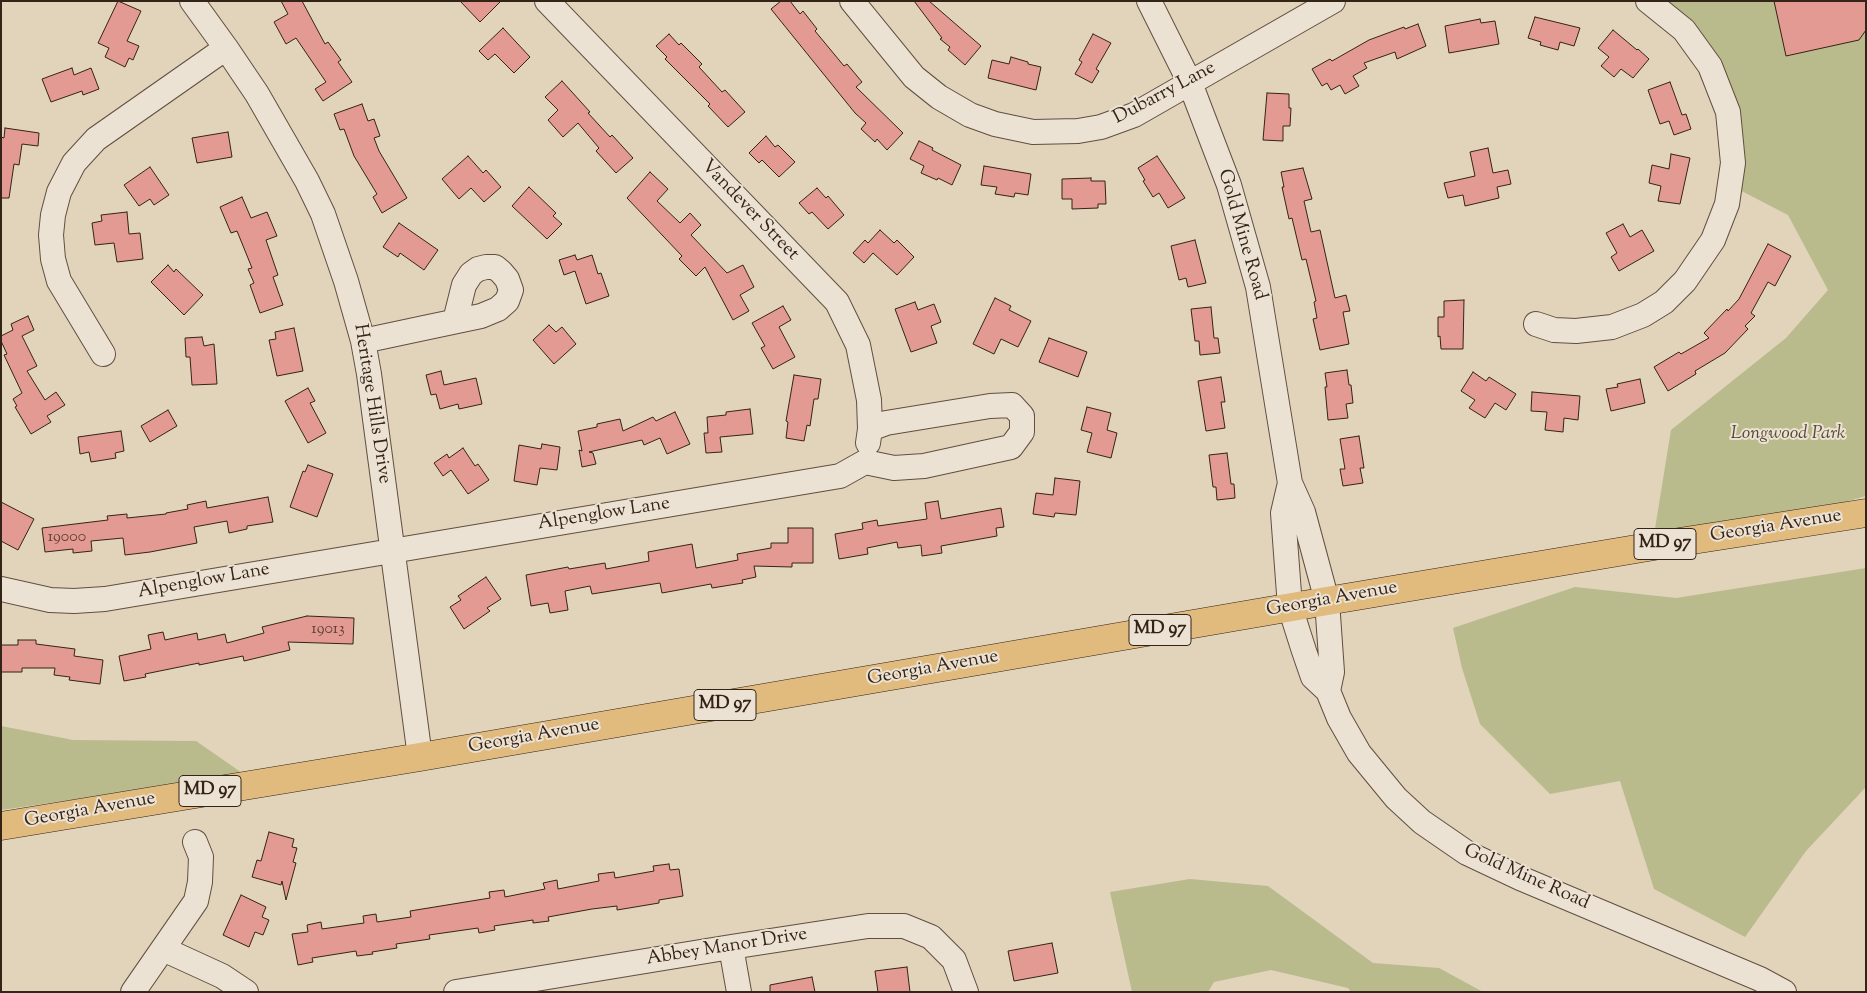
<!DOCTYPE html>
<html>
<head>
<meta charset="utf-8">
<style>
	body { margin:0 }
	#map { position:relative; width:1867px; height:993px; overflow:hidden; background:#e2d3bb; font-family:"Sorts Mill Goudy",serif }
	canvas { display:block }
	.frame { position:absolute; inset:0; border:2px solid #342317; pointer-events:none }
</style>
</head>
<body>
<div id="map">
<canvas width="1867" height="993"></canvas>
<div class="frame"></div>
</div>
<script>
const ctx = document.querySelector('canvas').getContext('2d');
ctx.lineJoin = 'round';
function fillPath(path, color) {
  ctx.fillStyle = color;
  ctx.fill(path, 'evenodd');
}
function poly(rows) {
  const path = new Path2D();
  for (const r of rows) {
    path.moveTo(r[0], r[1]);
    for (let i = 2; i < r.length; i += 2) path.lineTo(r[i], r[i + 1]);
  }
  return path;
}
function trace(path, color, width, dash) {
  ctx.strokeStyle = color;
  ctx.lineWidth = width;
  ctx.lineCap = dash ? 'butt' : 'round';
  ctx.setLineDash(dash || []);
  ctx.stroke(path);
}
function write(font, color, halo, rows, align = 'center') {
  ctx.font = font + ' "Sorts Mill Goudy",serif';
  ctx.lineWidth = 4;
  ctx.setLineDash([]);
  ctx.textBaseline = 'middle';
  ctx.strokeStyle = halo;
  ctx.fillStyle = color;
  for (const [text, x, y, turn = 0] of rows) {
    ctx.save();
    ctx.translate(x, y);
    ctx.rotate((+turn || 0) * Math.PI / 180);
    ctx.textAlign = isNaN(turn) ? turn : align;
    if (halo) ctx.strokeText(text, 0, 0);
    ctx.fillText(text, 0, 0);
    ctx.restore();
  }
}
fillPath(poly([
	[1648,1,1866,1,1866,496,1819,509,1654,535,1671,430,1786,338,1828,290,1788,215,1730,185,1710,66],
	[1866,568,1866,787,1806,851,1745,937,1654,889,1620,781,1550,794,1480,724,1462,668,1453,628,1575,587,1676,598],
	[1,726,73,740,196,741,245,775,1,810],
	[1190,879,1268,886,1373,963,1439,968,1483,992,1351,992,1348,988,1271,970,1214,982,1208,992,1132,992,1110,892]
]), '#b9bb8c');
const building = poly([
	[118,1,141,11,127,41,139,46,133,60,129,58,125,67,105,57,109,48,98,43,118,1],
	[281,1,302,1,325,44,328,42,341,60,338,62,352,82,323,101,315,89,326,82,296,38,286,44,274,22,288,14,281,1],
	[460,1,501,1,480,22,460,1],
	[781,1,790,1,800,14,803,11,817,29,815,31,844,66,847,64,862,82,856,87,903,133,887,150,877,139,875,142,861,129,866,123,855,113,771,9,781,1],
	[914,1,929,1,981,46,965,65,948,50,950,47,940,39,942,38,914,1],
	[1774,1,1866,1,1866,30,1859,40,1786,56,1774,1],
	[1535,17,1580,28,1574,46,1560,42,1558,50,1540,45,1541,42,1528,38,1535,17],
	[1480,19,1481,23,1495,21,1499,44,1449,53,1445,26,1480,19],
	[1418,24,1426,46,1397,59,1395,52,1364,63,1367,68,1353,76,1359,86,1345,94,1340,85,1331,90,1327,83,1322,86,1312,69,1330,59,1332,61,1369,40,1404,27,1405,29,1418,24],
	[503,28,530,57,514,73,495,54,488,60,479,51,503,28],
	[1613,30,1637,50,1638,49,1649,59,1633,78,1621,69,1614,77,1601,66,1609,57,1598,48,1613,30],
	[669,34,679,45,681,43,702,64,699,67,722,92,725,90,745,112,728,127,708,106,710,104,665,59,667,57,656,46,669,34],
	[1093,34,1111,43,1096,69,1099,71,1092,83,1075,74,1082,62,1079,60,1093,34],
	[1011,57,1028,62,1028,64,1041,67,1036,90,988,78,992,60,1009,64,1011,57],
	[72,68,74,75,91,68,99,89,83,95,82,91,51,102,42,79,72,68],
	[562,81,590,112,588,113,610,137,612,135,633,158,616,173,596,151,599,148,578,123,563,137,548,120,558,110,545,97,562,81],
	[1670,82,1682,115,1686,114,1691,129,1674,135,1669,121,1660,124,1648,90,1670,82],
	[1267,93,1289,94,1289,108,1291,108,1290,126,1283,126,1283,141,1263,140,1267,93],
	[362,104,368,121,374,119,380,136,374,138,379,151,407,198,382,213,373,197,377,194,354,156,344,129,340,130,334,114,362,104],
	[5,128,39,133,38,146,22,144,19,165,14,164,9,198,1,198,1,137,4,138,5,128],
	[228,132,232,157,197,163,192,138,228,132],
	[766,136,775,147,778,145,795,162,779,177,762,160,759,163,749,153,766,136],
	[919,141,933,148,932,150,961,165,952,185,938,178,937,180,921,173,924,166,910,159,919,141],
	[1488,148,1493,173,1508,170,1511,184,1497,187,1499,198,1465,206,1463,195,1448,198,1444,183,1475,176,1470,152,1488,148],
	[1671,154,1690,158,1680,204,1658,201,1661,186,1649,183,1652,165,1669,169,1671,154],
	[468,156,483,173,486,170,501,187,484,202,471,188,459,199,442,179,468,156],
	[1157,156,1185,198,1168,208,1159,193,1153,197,1143,181,1145,180,1138,168,1157,156],
	[984,166,1031,174,1028,195,1015,193,1014,197,995,194,997,187,981,185,984,166],
	[150,167,169,195,154,205,150,199,139,206,124,185,150,167],
	[1303,168,1312,199,1304,201,1311,232,1320,230,1335,298,1346,295,1350,311,1343,312,1349,344,1320,350,1313,319,1317,318,1314,302,1316,301,1306,259,1302,260,1292,218,1289,219,1282,187,1284,187,1281,172,1303,168],
	[650,172,668,189,657,201,680,223,690,213,701,225,691,235,727,273,743,265,754,287,740,295,749,311,733,320,705,267,696,276,679,259,682,256,627,198,650,172],
	[1091,178,1091,181,1105,181,1106,204,1098,204,1098,208,1072,209,1072,199,1062,199,1062,179,1091,178],
	[529,187,556,213,553,216,562,224,547,239,512,206,529,187],
	[817,188,826,198,828,196,844,215,828,229,812,212,809,214,799,203,817,188],
	[242,197,251,218,267,212,277,236,266,240,278,275,273,277,283,305,260,313,250,285,254,283,248,269,252,268,237,231,231,233,220,207,242,197],
	[127,212,129,234,140,233,143,259,117,262,114,243,95,245,92,223,102,221,101,215,127,212],
	[399,223,438,250,424,270,400,253,398,257,383,247,399,223],
	[1623,224,1630,237,1642,230,1654,251,1619,271,1611,257,1617,253,1606,233,1623,224],
	[880,230,894,243,897,240,914,257,897,275,873,253,864,263,853,253,865,240,868,243,880,230],
	[1195,240,1206,283,1188,287,1186,278,1179,280,1171,246,1195,240],
	[1768,244,1791,256,1775,286,1768,282,1751,313,1755,316,1745,326,1748,329,1725,353,1695,371,1696,374,1668,391,1654,367,1679,352,1681,354,1709,338,1704,333,1727,309,1728,311,1739,299,1768,244],
	[575,255,577,260,592,255,598,274,601,273,609,296,586,304,575,271,564,275,559,260,575,255],
	[168,265,174,272,176,269,203,295,184,315,151,282,168,265],
	[995,298,1011,306,1009,310,1031,321,1018,347,1001,339,994,354,973,344,995,298],
	[1464,300,1463,349,1441,349,1440,336,1438,337,1438,317,1444,317,1444,301,1464,300],
	[915,302,918,310,934,304,941,322,931,326,937,343,911,352,895,309,915,302],
	[783,306,791,320,779,327,795,357,773,369,761,348,765,346,752,323,783,306],
	[1211,307,1214,338,1218,338,1220,353,1200,355,1199,341,1195,341,1191,309,1211,307],
	[28,316,34,330,22,336,37,366,27,371,45,400,56,392,65,405,47,416,51,422,31,434,15,407,17,406,13,399,22,393,4,355,7,354,1,341,1,336,13,330,11,324,28,316],
	[549,325,556,332,562,327,576,344,554,364,533,340,549,325],
	[294,328,303,371,277,376,269,340,276,339,275,332,294,328],
	[202,337,204,346,214,344,217,384,192,385,190,357,186,357,185,338,202,337],
	[1049,338,1087,352,1078,377,1039,362,1049,338],
	[1347,370,1349,385,1351,385,1353,403,1346,404,1348,418,1328,420,1325,387,1327,387,1325,373,1347,370],
	[441,371,444,385,476,378,482,404,459,409,458,404,440,409,436,394,431,395,426,375,441,371],
	[1473,372,1486,381,1489,377,1516,394,1506,410,1495,403,1485,418,1469,408,1475,400,1461,391,1473,372],
	[794,375,821,379,818,399,814,399,810,426,807,425,804,441,786,438,788,422,786,421,794,375],
	[1221,377,1225,402,1221,402,1225,428,1206,431,1198,381,1221,377],
	[1640,379,1645,403,1611,411,1606,389,1618,387,1617,384,1640,379],
	[308,388,315,401,310,403,326,433,308,443,285,401,308,388],
	[1532,392,1580,396,1578,420,1564,418,1563,432,1545,430,1547,412,1531,411,1532,392],
	[1087,407,1111,413,1107,430,1117,433,1111,458,1087,452,1092,433,1081,430,1087,407],
	[750,409,753,434,720,437,722,452,706,453,704,433,708,433,707,417,726,415,726,412,750,409],
	[168,410,177,426,150,442,141,426,168,410],
	[675,412,690,444,667,454,660,438,644,445,642,440,589,452,593,453,596,464,582,467,579,450,582,451,578,431,597,427,597,424,620,419,623,431,653,417,656,421,675,412],
	[121,431,124,451,115,453,116,458,91,462,89,452,80,454,78,437,121,431],
	[1359,436,1364,468,1360,468,1363,483,1343,486,1340,469,1345,469,1340,439,1359,436],
	[542,444,560,447,557,470,540,468,537,485,514,481,519,445,541,449,542,444],
	[463,448,475,466,478,464,489,480,468,494,451,470,443,476,434,463,447,454,449,458,463,448],
	[1227,453,1231,484,1234,484,1235,498,1217,500,1216,487,1213,487,1209,455,1227,453],
	[308,465,333,474,317,517,290,507,303,471,305,472,308,465],
	[1055,478,1080,481,1076,515,1055,513,1054,517,1033,514,1036,493,1053,495,1055,478],
	[268,497,273,522,247,526,247,529,229,533,227,521,194,527,197,543,150,552,125,555,123,538,91,541,92,551,73,553,73,549,45,552,42,528,108,520,107,516,127,514,127,518,166,514,166,513,188,509,187,505,206,501,207,508,268,497],
	[938,501,941,519,1001,508,1004,527,996,528,997,536,941,546,942,553,922,556,921,545,898,548,897,542,867,548,868,554,839,559,835,534,863,529,862,523,877,520,878,526,927,519,925,503,938,501],
	[1,502,34,519,18,550,1,541,1,502],
	[788,528,813,528,813,563,792,563,792,567,754,566,756,577,742,580,743,583,712,588,711,584,662,593,660,583,592,594,590,586,565,591,568,610,550,613,548,603,531,606,526,575,568,567,569,569,605,563,606,569,649,561,648,552,692,544,696,568,738,560,737,554,771,548,771,543,788,543,788,528],
	[486,577,501,599,487,608,490,611,464,629,450,607,461,600,458,596,486,577],
	[307,616,354,618,353,644,288,642,290,650,244,661,243,656,199,665,199,663,145,674,146,677,124,681,119,656,151,649,148,635,163,632,165,640,197,633,198,640,225,634,227,643,264,633,262,627,307,616],
	[18,640,36,640,36,644,75,649,74,656,103,660,100,684,69,680,70,677,54,675,55,668,22,668,22,672,1,672,1,645,18,645,18,640],
	[269,832,294,839,292,847,297,848,293,862,296,863,286,900,282,881,281,885,252,877,257,860,261,861,269,832],
	[669,864,670,870,679,869,683,896,659,900,659,903,617,910,617,906,592,909,548,917,549,921,533,923,533,920,494,926,495,930,479,933,478,928,429,935,430,939,396,944,397,948,372,952,373,954,357,956,356,951,312,958,313,962,298,965,292,934,308,932,307,925,321,922,322,929,364,923,363,916,376,914,377,922,411,917,410,911,490,898,489,892,504,890,505,897,545,889,543,883,557,880,558,889,599,881,598,874,614,872,615,878,654,871,653,866,669,864],
	[241,895,266,907,262,917,269,920,263,935,255,932,249,947,223,935,241,895],
	[1052,943,1058,973,1014,981,1008,951,1052,943],
	[907,967,910,992,878,992,875,971,907,967],
	[812,977,815,992,770,992,770,985,812,977]
]);
fillPath(building, '#e39a92');
trace(building, '#342317', 1);
const minor = poly([
	[192,1,226,48,257,94,307,181,323,214,346,281,363,341,369,374,420,757],
	[547,1,837,302,858,345,869,400,870,429,868,443],
	[852,1,914,77,939,97,970,115,995,124,1033,132,1078,131,1101,127,1134,115,1333,1],
	[1149,1,1190,83,1229,185,1258,287,1290,483],
	[1536,324,1554,330,1576,331,1612,327,1643,315,1664,302,1685,281,1713,240,1727,204,1733,163,1728,112,1710,66,1684,30,1648,1],
	[363,341,424,328,481,316,498,309,507,301,511,290,507,279,501,272,495,267,486,267,478,269,471,274,464,285,455,321],
	[103,354,59,281,53,259,51,235,53,215,59,192,74,163,96,139,226,48],
	[1,589,50,600,74,601,105,599,840,476,865,462,894,468,924,466,1011,447,1022,432,1022,416,1012,405,990,406,886,423,870,429],
	[1328,691,1332,672,1327,601,1303,512,1290,483,1283,513,1290,607,1304,651,1313,677,1328,691,1339,718,1359,753,1396,798,1422,822,1467,853,1520,878,1760,979,1784,992],
	[731,947,739,992],
	[163,949,222,976,246,992],
	[133,992,196,901,200,882,201,857,195,842],
	[456,992,731,947,868,926,904,926,931,937,954,960,966,992]
]);
const major = poly([
	[1,826,420,757,1327,601,1654,546,1866,513]
]);
trace(minor, '#604f40', 26);
trace(major, '#342317', 29);
trace(minor, '#ece2d3', 24);
trace(major, '#e1ba7e', 28);
write('16px', '#604136', null, [
	["19000",67,538],
	["19013",328,630]
]);
for (const [x, y, w] of [
	[1665,544,62],
	[1160,630,62],
	[725,705,62],
	[210,791,62]
]) {
  const box = new Path2D();
  box.roundRect(x - w / 2, y - 15.5, w, 31, 4);
  ctx.fillStyle = '#ece2d3';
  ctx.fill(box);
  trace(box, '#342317', 1);
}
write('bold 18px', '#342317', null, [
	["MD 97",1665,544],
	["MD 97",1160,630],
	["MD 97",725,705],
	["MD 97",210,791]
]);
write('19px', '#342317', '#ece2d3', [
	["Dubarry Lane",1165,94,-28],
	["Vandever Street",749,211,46],
	["Gold Mine Road",1241,235,74],
	["Heritage Hills Drive",371,404,81],
	["Alpenglow Lane",604,515,-9],
	["Georgia Avenue",1776,527,-9],
	["Alpenglow Lane",204,582,-10],
	["Georgia Avenue",1332,600,-10],
	["Georgia Avenue",933,669,-10],
	["Georgia Avenue",534,737,-10],
	["Georgia Avenue",90,811,-10],
	["Gold Mine Road",1526,878,24],
	["Abbey Manor Drive",727,948,-9]
]);
write('italic 19px', '#554934', '#ece2d3', [
	["Longwood Park",1788,435]
]);
</script>
</body>
</html>
